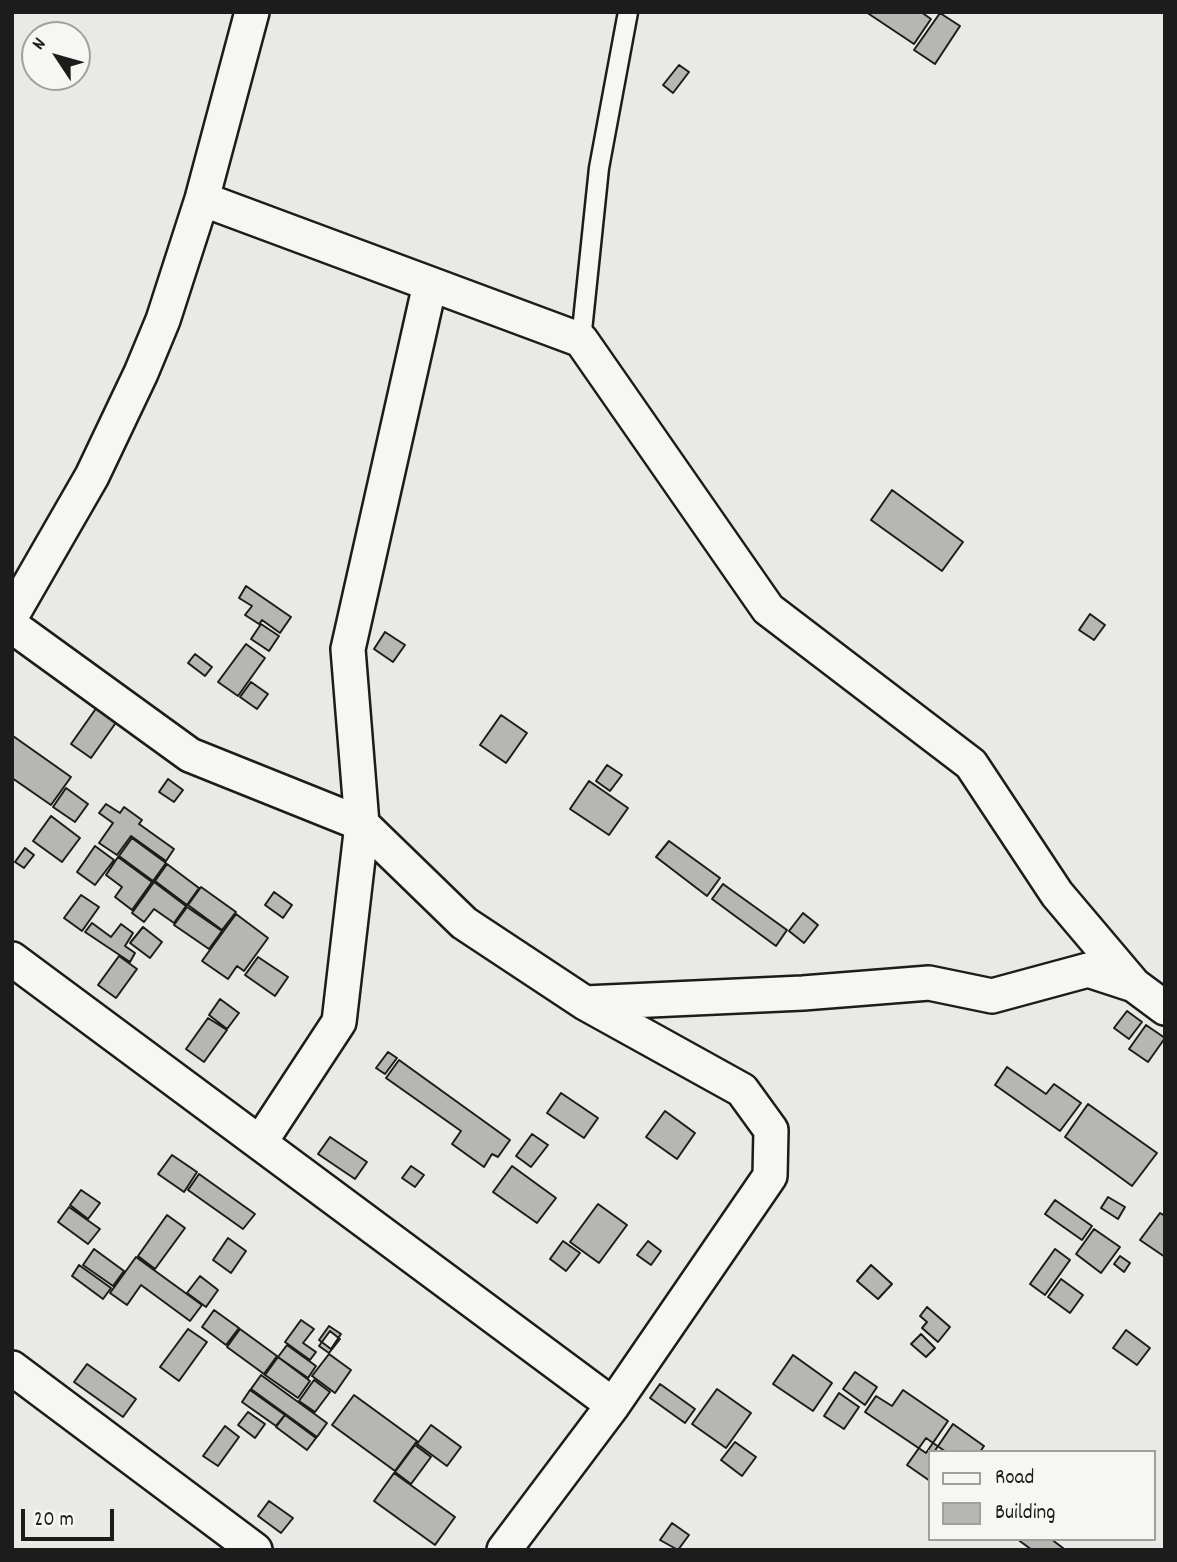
<!DOCTYPE html>
<html>
<head>
<meta charset="utf-8">
<style>
	body { margin:0 }
	#map { position:relative; width:1177px; height:1562px; overflow:hidden; background:#e9e9e5; font-family:Dekko,sans-serif }
	canvas { display:block }
	.frame { position:absolute; inset:0; border:14px solid #1c1c1c; pointer-events:none }
	.legend { position:absolute; left:928px; top:1450px; width:228px; height:91px; box-sizing:border-box; background:#f6f6f2; border:2px solid #9f9f9c; margin:0; padding:9px 12px; list-style:none; font-size:21px; color:#1c1c1c }
	.legend li { display:flex; align-items:center; gap:14px; height:35px }
	.legend b { width:35px; border:2px solid #9f9f9c }
	.north { position:absolute; left:21px; top:21px; width:70px; height:70px; box-sizing:border-box; background:#f6f6f2; border:2px solid #9f9f9c; border-radius:50%; rotate:306deg; font-size:19px; font-weight:700; line-height:28px; text-align:center; color:#1c1c1c }
	.north::after { content:''; display:block; margin:auto; width:24px; height:32px; background:#1c1c1c; clip-path:polygon(50% 0,100% 100%,50% 72%,0 100%) }
	.scale { position:absolute; left:21px; top:1509px; width:93px; height:32px; box-sizing:border-box; border:4px solid #1c1c1c; border-top:0; padding-left:9px; font-size:21px; line-height:24px; white-space:nowrap; color:#1c1c1c; -webkit-text-stroke:5px #f6f6f2; paint-order:stroke }
</style>
</head>
<body>
<div id="map">
<canvas width="1177" height="1562"></canvas>
<div class="frame"></div>
<ul class="legend">
<li><b style="height:9px;background:#f6f6f2"></b>Road</li>
<li><b style="height:19px;background:#b6b6b3"></b>Building</li>
</ul>
<div class="north">N</div>
<div class="scale">20 m</div>
</div>
<script>
const ctx = document.querySelector('canvas').getContext('2d');
ctx.lineJoin = 'round';
function fillPath(path, color) {
  ctx.fillStyle = color;
  ctx.fill(path, 'evenodd');
}
function poly(rows) {
  const path = new Path2D();
  for (const r of rows) {
    path.moveTo(r[0], r[1]);
    for (let i = 2; i < r.length; i += 2) path.lineTo(r[i], r[i + 1]);
  }
  return path;
}
function trace(path, color, width, dash) {
  ctx.strokeStyle = color;
  ctx.lineWidth = width;
  ctx.lineCap = dash ? 'butt' : 'round';
  ctx.setLineDash(dash || []);
  ctx.stroke(path);
}
const building = poly([
	[866,12,921,12,931,19,914,44,866,12],
	[940,13,960,26,935,64,914,50,940,13],
	[679,65,689,72,673,93,663,85,679,65],
	[892,490,963,542,942,571,871,520,892,490],
	[246,586,291,617,280,633,262,620,259,624,245,615,252,606,239,598,246,586],
	[1090,614,1105,625,1094,640,1079,630,1090,614],
	[261,624,279,636,269,651,251,639,261,624],
	[385,632,405,645,393,662,374,649,385,632],
	[246,644,265,658,238,696,218,682,246,644],
	[195,654,212,667,205,676,188,663,195,654],
	[251,682,268,694,257,709,240,697,251,682],
	[102,700,122,714,91,758,71,744,102,700],
	[501,715,527,733,506,763,480,745,501,715],
	[13,736,71,777,51,805,12,778,13,736],
	[607,765,622,775,610,791,596,781,607,765],
	[168,779,183,790,174,802,159,792,168,779],
	[589,781,628,808,609,835,570,809,589,781],
	[66,788,88,804,75,822,53,807,66,788],
	[106,804,120,813,124,807,142,820,139,824,174,849,166,861,131,836,117,855,99,843,113,823,99,813,106,804],
	[51,816,80,838,62,862,33,841,51,816],
	[132,838,166,863,153,881,119,856,132,838],
	[669,841,720,878,707,896,656,857,669,841],
	[95,846,114,860,95,885,77,872,95,846],
	[25,848,34,855,24,868,15,862,25,848],
	[118,857,152,882,132,910,115,897,122,887,106,875,118,857],
	[167,864,199,888,187,905,155,881,167,864],
	[154,882,186,906,174,923,154,909,144,922,132,913,154,882],
	[723,884,787,930,776,946,712,899,723,884],
	[201,887,236,912,222,930,188,905,201,887],
	[274,892,292,905,283,918,265,905,274,892],
	[81,895,99,907,82,931,64,918,81,895],
	[187,907,222,931,209,949,174,925,187,907],
	[803,913,818,925,804,943,789,931,803,913],
	[236,914,268,938,244,971,237,966,228,979,202,961,236,914],
	[92,923,111,937,121,924,133,933,125,946,135,953,130,962,85,932,92,923],
	[143,927,162,942,150,958,130,943,143,927],
	[119,956,137,969,116,998,98,985,119,956],
	[258,957,288,977,275,996,245,975,258,957],
	[220,999,239,1013,227,1029,209,1015,220,999],
	[1127,1011,1142,1022,1129,1039,1114,1028,1127,1011],
	[208,1018,227,1030,204,1062,186,1049,208,1018],
	[1146,1025,1165,1038,1148,1062,1129,1049,1146,1025],
	[388,1052,397,1058,385,1074,376,1068,388,1052],
	[399,1060,510,1140,498,1157,492,1154,484,1167,452,1144,461,1131,386,1078,399,1060],
	[1007,1067,1046,1094,1054,1084,1081,1103,1060,1131,995,1085,1007,1067],
	[561,1093,598,1118,584,1138,547,1113,561,1093],
	[1088,1104,1157,1153,1132,1186,1065,1137,1088,1104],
	[665,1111,695,1133,677,1159,646,1137,665,1111],
	[532,1134,548,1145,531,1167,516,1156,532,1134],
	[330,1137,367,1162,355,1179,318,1154,330,1137],
	[172,1155,197,1172,184,1192,158,1174,172,1155],
	[411,1166,424,1175,415,1187,402,1178,411,1166],
	[512,1166,556,1198,537,1223,493,1192,512,1166],
	[199,1174,255,1214,243,1229,188,1190,199,1174],
	[81,1190,100,1203,88,1219,70,1205,81,1190],
	[1108,1197,1125,1207,1118,1219,1101,1208,1108,1197],
	[1055,1200,1092,1226,1082,1240,1045,1214,1055,1200],
	[598,1204,627,1225,599,1263,570,1242,598,1204],
	[69,1207,100,1229,88,1244,58,1222,69,1207],
	[1160,1213,1165,1216,1165,1257,1140,1240,1160,1213],
	[167,1215,185,1228,155,1269,138,1256,167,1215],
	[1094,1229,1120,1247,1101,1273,1076,1254,1094,1229],
	[228,1238,246,1251,231,1273,213,1260,228,1238],
	[563,1241,580,1253,566,1271,550,1259,563,1241],
	[648,1241,661,1251,651,1265,637,1255,648,1241],
	[94,1249,124,1271,113,1286,83,1265,94,1249],
	[1055,1249,1070,1260,1045,1295,1030,1284,1055,1249],
	[1120,1256,1130,1263,1124,1272,1114,1264,1120,1256],
	[136,1257,202,1305,190,1321,141,1285,127,1305,110,1293,136,1257],
	[79,1265,111,1288,103,1299,72,1276,79,1265],
	[871,1265,892,1284,878,1299,857,1281,871,1265],
	[200,1276,218,1290,206,1307,187,1293,200,1276],
	[1061,1279,1083,1295,1070,1313,1048,1297,1061,1279],
	[927,1307,950,1327,938,1342,922,1328,927,1322,920,1316,927,1307],
	[214,1310,239,1328,226,1345,202,1327,214,1310],
	[301,1320,314,1329,303,1343,316,1352,310,1360,285,1342,301,1320],
	[329,1326,341,1334,331,1349,319,1340,329,1326],
	[188,1329,207,1342,179,1381,160,1367,188,1329],
	[240,1329,277,1356,264,1374,227,1347,240,1329],
	[1126,1330,1150,1348,1137,1365,1113,1348,1126,1330],
	[330,1331,340,1339,329,1353,319,1346,330,1331],
	[921,1334,935,1348,926,1357,911,1344,921,1334],
	[287,1345,316,1366,308,1378,278,1357,287,1345],
	[329,1354,351,1370,335,1393,312,1376,329,1354],
	[793,1355,832,1383,813,1411,773,1384,793,1355],
	[278,1357,310,1381,298,1398,265,1375,278,1357],
	[87,1364,136,1399,123,1417,74,1382,87,1364],
	[855,1372,877,1387,865,1405,843,1389,855,1372],
	[261,1375,327,1423,317,1437,251,1389,261,1375],
	[314,1380,330,1392,315,1412,299,1401,314,1380],
	[660,1384,695,1409,685,1423,650,1398,660,1384],
	[717,1389,751,1413,726,1448,692,1424,717,1389],
	[250,1390,285,1415,276,1426,242,1402,250,1390],
	[903,1390,948,1421,926,1453,865,1412,876,1396,892,1406,903,1390],
	[839,1393,859,1407,844,1429,824,1416,839,1393],
	[354,1395,417,1441,395,1471,332,1425,354,1395],
	[248,1412,265,1424,255,1438,238,1425,248,1412],
	[285,1415,316,1438,307,1450,276,1427,285,1415],
	[953,1424,984,1446,980,1452,934,1452,953,1424],
	[431,1425,461,1447,447,1466,417,1444,431,1425],
	[225,1426,239,1437,218,1466,203,1456,225,1426],
	[926,1438,946,1452,930,1452,930,1481,907,1465,926,1438],
	[735,1442,756,1457,742,1476,721,1460,735,1442],
	[415,1445,431,1457,411,1484,395,1472,415,1445],
	[394,1473,455,1517,435,1545,374,1501,394,1473],
	[269,1501,293,1518,281,1533,258,1516,269,1501],
	[672,1523,689,1535,678,1550,660,1540,672,1523],
	[1017,1539,1051,1539,1063,1548,1062,1550,1032,1550,1017,1539]
]);
fillPath(building, '#b6b6b3');
trace(building, '#1c1c1c', 2);
const lane = poly([
	[581,340,599,168,628,12]
]);
const street = poly([
	[202,199,581,340,768,609,971,764,1057,894,1134,985],
	[12,615,92,476,141,373,163,320,202,199,252,12],
	[12,626,190,755,362,824,464,923,585,1003,742,1090,771,1130,770,1176,613,1405,504,1550],
	[12,959,613,1405],
	[585,1003,803,993,929,983,992,996,1088,970,1134,985,1165,1008],
	[261,1141,339,1022,362,824,348,649,430,284],
	[12,1368,255,1550]
]);
trace(lane, '#1c1c1c', 23);
trace(street, '#1c1c1c', 38);
trace(lane, '#f6f6f2', 18);
trace(street, '#f6f6f2', 33);
</script>
</body>
</html>
